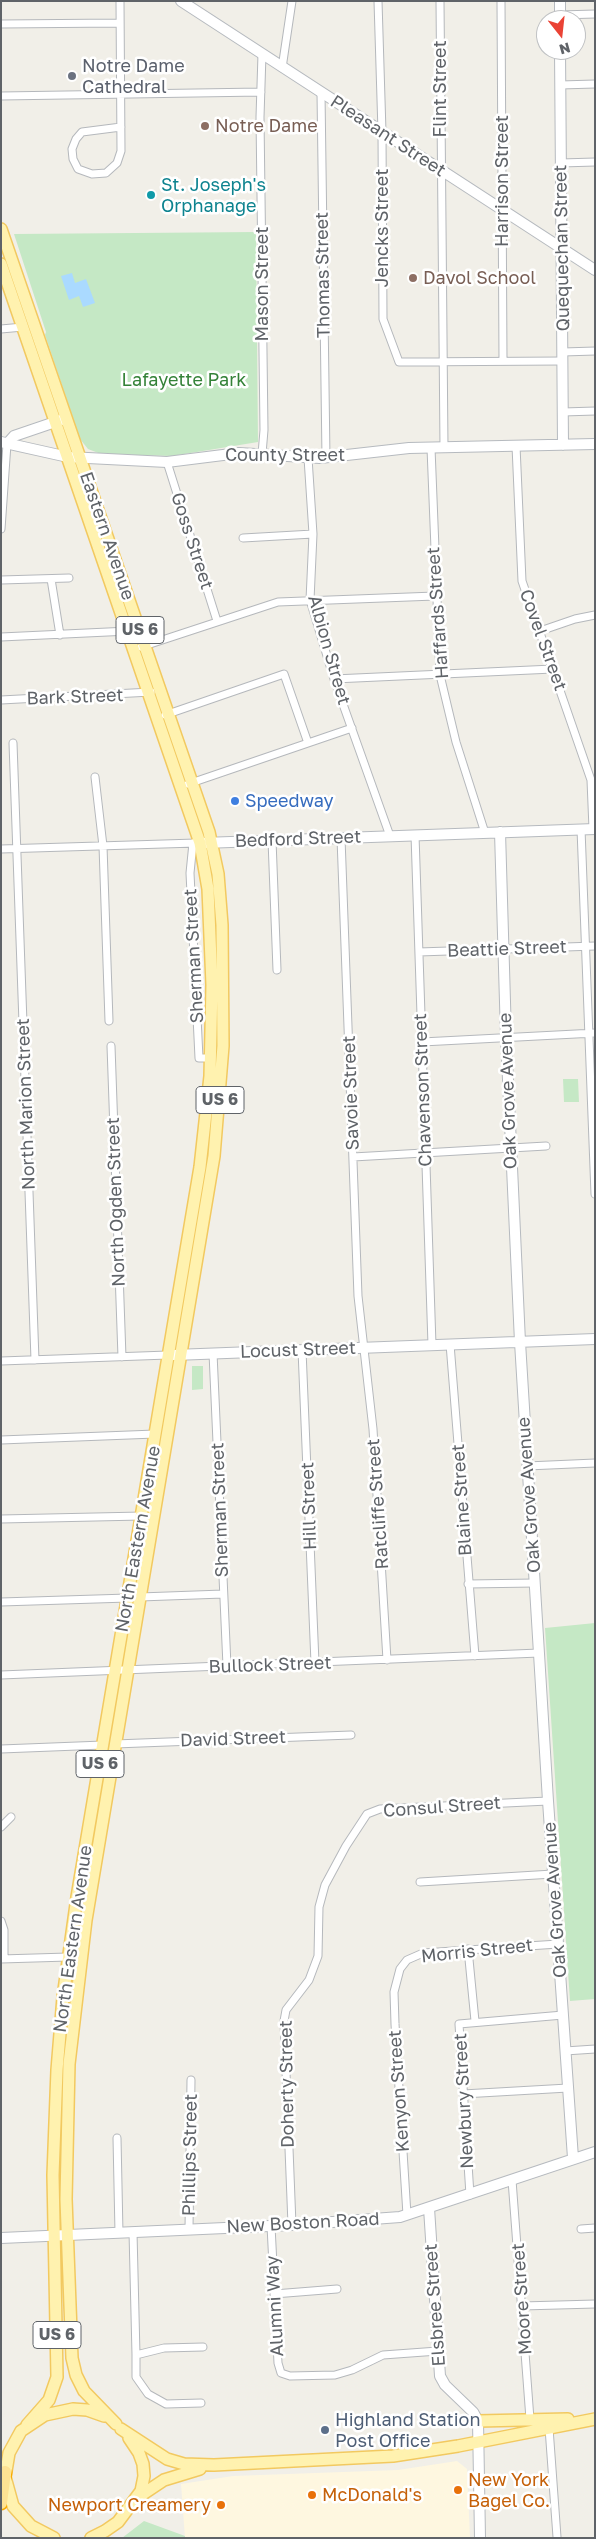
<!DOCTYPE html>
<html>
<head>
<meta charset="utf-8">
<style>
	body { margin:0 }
	#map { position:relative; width:596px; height:2539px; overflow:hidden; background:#f1efe8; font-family:"Golos Text",sans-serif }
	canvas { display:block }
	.frame { position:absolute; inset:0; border:2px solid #5f6368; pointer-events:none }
	.north { position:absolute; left:536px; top:10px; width:50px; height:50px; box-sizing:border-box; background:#fff; border:1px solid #bfc1c3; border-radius:50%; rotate:164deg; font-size:14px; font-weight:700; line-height:20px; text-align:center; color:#5f6368 }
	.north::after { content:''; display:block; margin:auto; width:18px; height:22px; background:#ea4335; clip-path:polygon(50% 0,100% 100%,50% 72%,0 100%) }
</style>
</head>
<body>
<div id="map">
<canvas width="596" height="2539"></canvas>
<div class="frame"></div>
<div class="north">N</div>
</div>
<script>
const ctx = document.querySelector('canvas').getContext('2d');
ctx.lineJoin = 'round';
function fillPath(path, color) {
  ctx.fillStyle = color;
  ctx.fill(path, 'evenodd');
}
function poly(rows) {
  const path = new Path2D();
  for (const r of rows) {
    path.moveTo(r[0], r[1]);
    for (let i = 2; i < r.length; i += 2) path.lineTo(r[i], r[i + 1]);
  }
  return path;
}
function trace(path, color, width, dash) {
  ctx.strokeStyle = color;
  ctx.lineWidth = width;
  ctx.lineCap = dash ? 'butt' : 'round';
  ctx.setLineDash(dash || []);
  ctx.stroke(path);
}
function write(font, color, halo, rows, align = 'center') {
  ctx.font = font + ' "Golos Text",sans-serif';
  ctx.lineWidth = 5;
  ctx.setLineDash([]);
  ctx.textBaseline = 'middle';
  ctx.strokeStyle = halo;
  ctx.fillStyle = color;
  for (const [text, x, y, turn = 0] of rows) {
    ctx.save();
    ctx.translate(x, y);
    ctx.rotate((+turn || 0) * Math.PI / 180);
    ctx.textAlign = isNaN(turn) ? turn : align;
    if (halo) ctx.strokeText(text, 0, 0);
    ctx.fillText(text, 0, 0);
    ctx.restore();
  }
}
fillPath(poly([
	[457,2461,467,2469,470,2538,185,2538,181,2484,233,2476,398,2470]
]), '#fef7e0');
fillPath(poly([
	[256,232,258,442,172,456,101,454,88,449,80,439,45,335,46,332,14,234],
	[563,1079,578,1079,579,1102,564,1102],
	[192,1366,203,1366,203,1389,192,1390],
	[595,1623,595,1999,570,2001,545,1628],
	[144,2521,185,2536,185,2538,122,2538]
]), '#c5e8c5');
fillPath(poly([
	[72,273,75,283,86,279,95,303,83,307,79,296,69,300,61,276]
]), '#aadaff');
const street = poly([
	[120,1,121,151,117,163,106,173,92,174,78,169,73,159,72,149,76,139,82,132,121,127],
	[378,1,382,132,383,319,399,362,563,361],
	[440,1,444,447],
	[501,1,503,360],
	[560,15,595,14],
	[1,24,119,23],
	[262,54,260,117,264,430,262,454],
	[282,68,292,1],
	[560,85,595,84],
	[321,93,326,458],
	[1,96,261,92],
	[561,163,595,162],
	[1,329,23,327],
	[563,352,595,351],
	[563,412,595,411],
	[516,446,522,581,591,780,593,829],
	[431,448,440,675,456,742,485,833],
	[308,458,313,534,310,600,334,679,390,836],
	[167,462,217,621],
	[1,529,7,444],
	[243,538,313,534],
	[51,579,60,635],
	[1,580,69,578],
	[540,631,575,619,595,615],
	[1,637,129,631],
	[141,647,278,602,435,596],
	[334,679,553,669],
	[1,700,151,692],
	[165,715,284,674,308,743],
	[13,743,35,1360],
	[95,777,103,846,109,1021],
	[188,784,352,728],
	[581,829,595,1194],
	[415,835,432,1345],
	[341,838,358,1296,373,1429,387,1660],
	[272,840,277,970],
	[193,843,190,873,199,1058,210,1058],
	[1,849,196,843],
	[419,952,595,946],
	[422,1042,595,1033],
	[111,1046,122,1357],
	[353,1157,546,1146],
	[450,1344,475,1656],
	[302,1350,315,1663],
	[213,1353,227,1666],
	[1,1361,168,1355],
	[1,1440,155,1434],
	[527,1466,595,1463],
	[1,1519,142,1516],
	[468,1584,535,1583],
	[140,1597,223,1594],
	[1,1602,128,1598],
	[1,1675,539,1653],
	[115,1744,351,1735],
	[1,1749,103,1745],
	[1,1827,11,1817],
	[420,1882,553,1874],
	[1,1921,4,1930,4,1959],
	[468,1949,475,2021],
	[1,1959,68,1957],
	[565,2051,595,2049],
	[463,2094,568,2088],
	[117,2138,119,2233],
	[512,2180,530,2419],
	[470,2195,459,2024,563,2015],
	[407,2215,395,2024,394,1992,400,1969,407,1960,423,1953,558,1944],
	[292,2225,284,2021,286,2010,309,1980,318,1956,319,1907,325,1885,346,1846,367,1814,380,1809,548,1801],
	[271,2226,278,2363,281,2373,290,2376,335,2375,352,2370,383,2355,438,2351],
	[189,2229,191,2080],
	[581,2229,595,2228],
	[133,2232,136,2355],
	[274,2294,337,2289],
	[522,2306,595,2304],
	[201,2403,166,2404,148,2394,136,2377,136,2355,164,2348,203,2347],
	[549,2428,557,2537]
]);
const secondary = poly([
	[181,1,595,270],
	[560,1,560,20],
	[560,50,563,445],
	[1,442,68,457,167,462,239,453,320,458,409,448,595,444],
	[7,444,14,436,61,420],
	[500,832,506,1036,520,1342,548,1801,573,2158],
	[203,843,595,829],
	[174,1355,595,1339],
	[429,2208,440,2376,445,2385,473,2412,478,2421,480,2538],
	[1,2238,292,2225,400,2217,595,2152]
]);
const primary = poly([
	[1,229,209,832,218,874,222,925,223,1046,214,1156,86,1920,69,2064,66,2199,72,2358,76,2375,84,2391,116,2424],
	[1,264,200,843,208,889,212,985,210,1076,200,1167,77,1897,63,1997,57,2070,53,2175,57,2377,49,2400,27,2425],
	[478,2421,568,2419],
	[121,2429,167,2459,184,2464,214,2465,393,2456,458,2446,595,2419],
	[140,2496,164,2480,200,2469],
	[54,2538,31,2526,13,2506,5,2477,9,2453,21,2431,45,2415,73,2409,87,2410,104,2416],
	[91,2538,105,2531,118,2522,141,2491,144,2476,143,2464,139,2453,129,2438]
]);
const highway = poly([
	[1,2503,5,2472]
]);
trace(street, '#b5b8bc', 9);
trace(secondary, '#b6babf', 12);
trace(primary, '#f2c960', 14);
trace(highway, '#f9ab00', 15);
trace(street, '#fff', 7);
trace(secondary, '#fff', 10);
trace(primary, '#fff2af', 11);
trace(highway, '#fde293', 12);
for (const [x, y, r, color] of [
	[72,76,5,"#6b7280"],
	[205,126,5,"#8d6e63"],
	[151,195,5,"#0f9aa8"],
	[413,278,5,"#8d6e63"],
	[235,801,5,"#3f7fe0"],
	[325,2430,5,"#5c6f8a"],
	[458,2490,5,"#e8710a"],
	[312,2495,5,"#e8710a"],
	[221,2505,5,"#e8710a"]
]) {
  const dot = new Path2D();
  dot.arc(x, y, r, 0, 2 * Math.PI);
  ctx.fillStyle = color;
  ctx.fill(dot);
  trace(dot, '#fff', 2);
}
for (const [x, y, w] of [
	[140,630,48],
	[220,1100,48],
	[100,1764,48],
	[57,2335,48]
]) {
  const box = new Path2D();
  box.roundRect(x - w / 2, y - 13.5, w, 27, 4);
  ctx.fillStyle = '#fff';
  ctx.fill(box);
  trace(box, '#5f6368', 1);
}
write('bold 16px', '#5f6368', null, [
	["US 6",140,630],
	["US 6",220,1100],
	["US 6",100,1764],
	["US 6",57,2335]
]);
write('18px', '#5b616d', '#fff', [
	["Notre Dame",82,66],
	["Cathedral",82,87]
], 'left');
write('18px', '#5f6368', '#fff', [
	["Flint Street",440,89,-90],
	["Pleasant Street",388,136,33],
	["Harrison Street",502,181,-90],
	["Jencks Street",382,228,-90],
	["Quequechan Street",562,248,-91],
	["Thomas Street",323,275,-91],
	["Mason Street",262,284,-90],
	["County Street",285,455],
	["Eastern Avenue",107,536,71],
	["Goss Street",192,541,72],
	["Haffards Street",438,613,-94],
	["Covel Street",543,640,70],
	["Albion Street",329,650,74],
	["Bark Street",75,697,-2],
	["Bedford Street",298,839,-2],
	["Beattie Street",507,949,-2],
	["Sherman Street",194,956,-93],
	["Chavenson Street",423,1090,-92],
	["Oak Grove Avenue",508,1091,-92],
	["Savoie Street",351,1093,-92],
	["North Marion Street",26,1104,-92],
	["North Ogden Street",116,1202,-92],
	["Locust Street",298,1350,-2],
	["Oak Grove Avenue",529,1495,-94],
	["Blaine Street",462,1500,-94],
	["Ratcliffe Street",378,1504,-94],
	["Hill Street",309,1506,-92],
	["Sherman Street",220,1510,-92],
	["North Eastern Avenue",138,1539,-80],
	["Bullock Street",270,1665,-2],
	["David Street",233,1739,-2],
	["Consul Street",442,1807,-4],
	["Oak Grove Avenue",555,1900,-94],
	["North Eastern Avenue",73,1939,-82],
	["Morris Street",477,1951,-6],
	["Doherty Street",287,2084,-91],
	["Kenyon Street",399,2091,-94],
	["Newbury Street",464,2101,-93],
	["Phillips Street",190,2155,-89],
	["New Boston Road",303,2223,-3],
	["Moore Street",522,2299,-94],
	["Elsbree Street",435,2305,-94],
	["Alumni Way",275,2306,-93]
]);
write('18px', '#785e54', '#fff', [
	["Notre Dame",215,126],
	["Davol School",423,278]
], 'left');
write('18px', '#0d838f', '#fff', [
	["St. Joseph's",161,185],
	["Orphanage",161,206]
], 'left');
write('18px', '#348238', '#fff', [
	["Lafayette Park",184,380]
]);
write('18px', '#366cbe', '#fff', [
	["Speedway",245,801]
], 'left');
write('18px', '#4e5e75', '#fff', [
	["Highland Station",335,2420],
	["Post Office",335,2441]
], 'left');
write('18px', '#c56008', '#fff', [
	["New York",468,2480],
	["Bagel Co.",468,2501],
	["McDonald's",322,2495],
	["Newport Creamery",211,2505,"right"]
], 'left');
</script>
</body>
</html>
